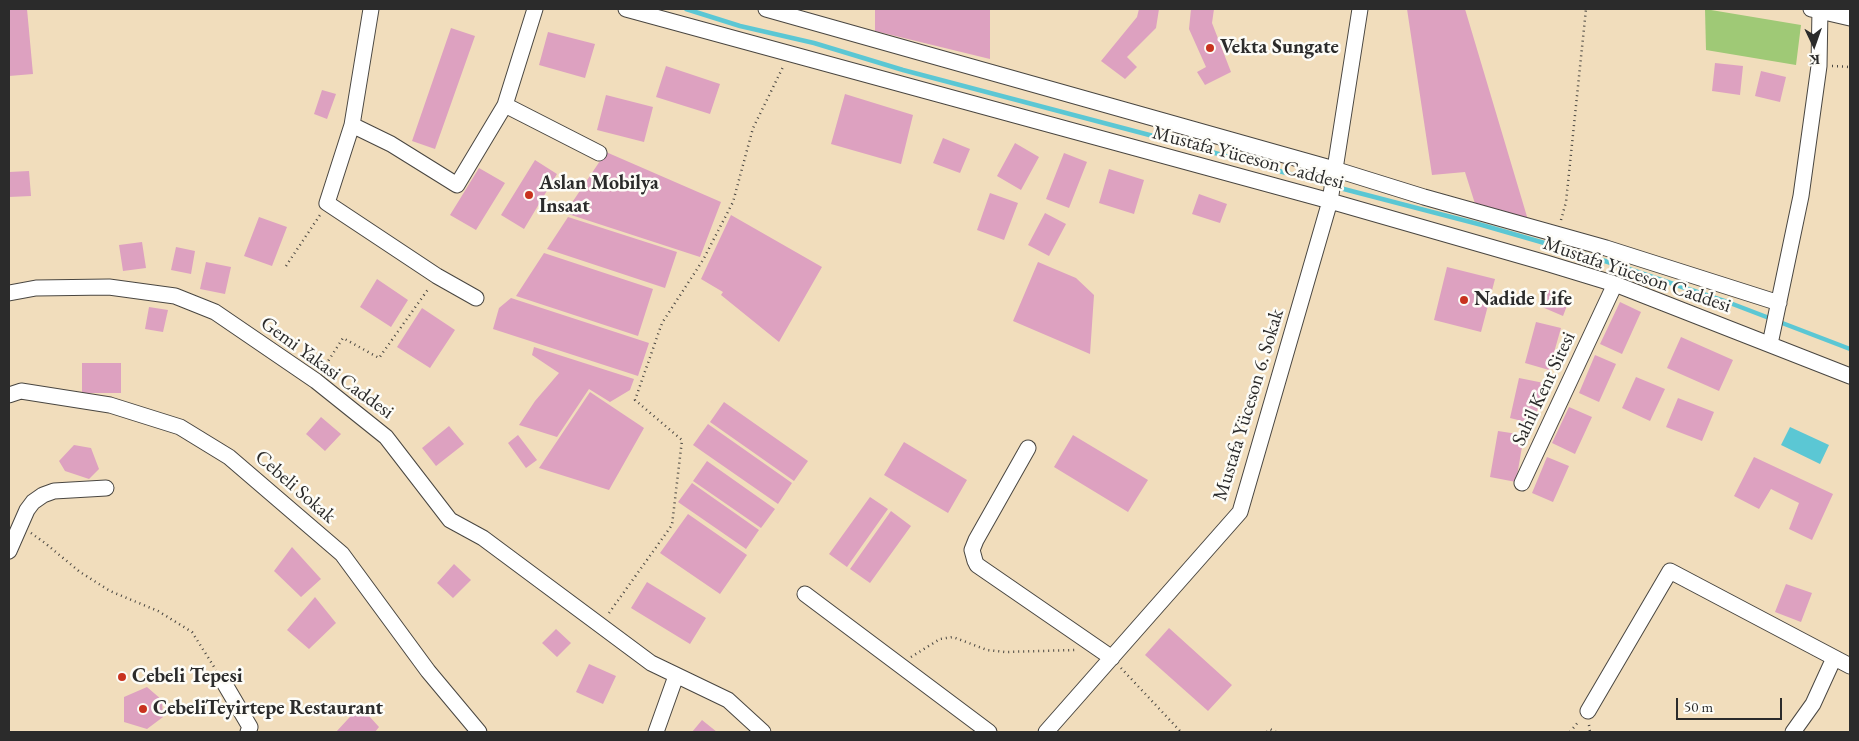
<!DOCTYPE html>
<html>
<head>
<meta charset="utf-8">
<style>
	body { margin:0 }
	#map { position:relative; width:1859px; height:741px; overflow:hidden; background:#f1ddbc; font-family:"EB Garamond",serif }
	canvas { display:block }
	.frame { position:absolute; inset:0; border:10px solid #2b2b2b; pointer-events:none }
	.north { position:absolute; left:1789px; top:20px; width:50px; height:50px; -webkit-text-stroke:4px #fdfcf7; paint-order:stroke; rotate:177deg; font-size:14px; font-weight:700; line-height:20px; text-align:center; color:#2b2b2b }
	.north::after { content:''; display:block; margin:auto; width:18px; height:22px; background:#2b2b2b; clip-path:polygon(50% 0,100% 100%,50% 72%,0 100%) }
	.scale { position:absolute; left:1676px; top:698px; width:106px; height:22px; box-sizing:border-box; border:2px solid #2b2b2b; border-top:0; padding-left:6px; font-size:15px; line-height:18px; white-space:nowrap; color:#2b2b2b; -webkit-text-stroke:4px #fdfcf7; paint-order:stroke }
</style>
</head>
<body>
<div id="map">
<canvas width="1859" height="741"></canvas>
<div class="frame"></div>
<div class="north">K</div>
<div class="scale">50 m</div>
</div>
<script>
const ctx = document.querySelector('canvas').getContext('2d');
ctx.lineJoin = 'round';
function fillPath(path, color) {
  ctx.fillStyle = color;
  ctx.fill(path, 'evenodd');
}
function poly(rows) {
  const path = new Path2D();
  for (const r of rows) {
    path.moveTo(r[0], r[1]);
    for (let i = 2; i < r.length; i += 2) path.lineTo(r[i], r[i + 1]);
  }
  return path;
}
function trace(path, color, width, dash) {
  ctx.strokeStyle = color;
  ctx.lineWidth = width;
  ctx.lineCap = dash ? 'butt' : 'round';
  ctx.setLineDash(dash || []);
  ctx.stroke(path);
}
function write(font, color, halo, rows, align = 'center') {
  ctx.font = font + ' "EB Garamond",serif';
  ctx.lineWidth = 5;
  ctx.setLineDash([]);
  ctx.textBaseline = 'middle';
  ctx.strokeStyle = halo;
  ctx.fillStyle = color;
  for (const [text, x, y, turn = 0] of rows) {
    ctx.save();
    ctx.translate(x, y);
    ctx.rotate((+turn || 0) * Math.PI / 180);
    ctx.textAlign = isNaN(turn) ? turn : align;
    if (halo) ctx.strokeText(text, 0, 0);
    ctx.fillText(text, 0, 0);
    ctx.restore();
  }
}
fillPath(poly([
	[1705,9,1801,25,1796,65,1706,50]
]), '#9fc976');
fillPath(poly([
	[1790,427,1829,445,1820,464,1781,445]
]), '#5bc7d4');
trace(poly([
	[686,9,740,26,814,43,903,70,1176,142,1329,185],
	[1336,187,1482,225,1593,257,1730,303,1850,349]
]), '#5bc7d4', 4.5);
fillPath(poly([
	[9,9,27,9,33,74,9,76],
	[875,9,990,10,990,59,875,31],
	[1139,9,1159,9,1156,28,1127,57,1137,67,1125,79,1101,61,1137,17],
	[1191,9,1214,9,1212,23,1231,72,1205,85,1197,72,1206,67,1189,29],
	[1407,9,1465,9,1528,220,1477,210,1465,172,1432,175],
	[451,28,475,36,435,149,412,141],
	[548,32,595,44,585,78,539,65],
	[1715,63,1743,66,1740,95,1712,91],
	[666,66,720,84,710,114,656,97],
	[1761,71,1786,77,1780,102,1755,96],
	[322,90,336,94,327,119,314,114],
	[845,94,913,115,901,164,831,144],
	[606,95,653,107,644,142,597,130],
	[943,138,970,149,960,173,933,163],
	[1015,143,1039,157,1021,190,997,176],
	[606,152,721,202,700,257,565,213],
	[1064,153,1087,162,1069,208,1046,199],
	[535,160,557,174,524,229,501,215],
	[479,168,505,183,476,230,450,215],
	[1109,169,1144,180,1134,214,1099,203],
	[29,171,31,196,9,197,9,172],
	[990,193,1018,203,1004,240,977,230],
	[1199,194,1227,204,1220,223,1192,214],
	[1045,213,1066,224,1049,256,1028,245],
	[731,215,822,267,779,342,721,295,723,292,701,279],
	[259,217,287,227,272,266,244,256],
	[568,217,677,252,665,288,547,249],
	[142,242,146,268,123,271,119,245],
	[176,247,195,251,191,274,171,270],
	[544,253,653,289,638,336,516,296],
	[206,262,231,267,225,294,200,289],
	[1038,262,1076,278,1094,295,1090,354,1013,321],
	[1447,267,1495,279,1481,332,1434,320],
	[377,279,408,300,391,327,360,307],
	[1549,290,1570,298,1563,316,1542,307],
	[511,298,649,343,638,376,493,329,499,308],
	[1620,302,1641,312,1622,354,1600,344],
	[149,307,168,310,163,332,145,329],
	[422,308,455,330,430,368,397,347],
	[1536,322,1561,328,1549,370,1525,363],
	[1681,337,1733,360,1719,391,1667,368],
	[534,347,634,379,630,390,610,402,589,389,557,437,519,425,535,401,559,373,532,355],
	[1595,355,1616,364,1599,402,1579,393],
	[82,363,121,363,121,393,82,393],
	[1636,377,1665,389,1650,421,1622,408],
	[1519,378,1544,383,1534,424,1510,418],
	[590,392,644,428,609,490,539,468],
	[1678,398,1714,412,1702,441,1666,427],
	[724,402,808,461,794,481,710,422],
	[1569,407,1592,417,1575,454,1552,443],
	[321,417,341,434,325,451,306,434],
	[708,424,792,483,778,504,693,445],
	[449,426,464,444,436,466,422,448],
	[1498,431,1524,435,1516,482,1490,477],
	[518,435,537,460,526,468,508,443],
	[1073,435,1148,480,1128,512,1054,467],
	[904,442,967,480,948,513,884,475],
	[74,445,91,448,99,469,89,479,65,471,59,461],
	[1547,457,1569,466,1553,502,1532,493],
	[1754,457,1833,494,1812,540,1789,529,1799,503,1771,489,1759,509,1734,496],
	[707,461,775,509,761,528,693,481],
	[692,483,759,530,746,549,678,502],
	[870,497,888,509,847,567,829,554],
	[891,511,911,526,870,583,850,569],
	[688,514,747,555,720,594,660,553],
	[292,547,321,579,301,597,274,571],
	[454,564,471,580,453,598,437,583],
	[647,582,706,618,690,644,631,608],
	[1786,584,1812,593,1801,622,1775,612],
	[315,597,336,623,309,649,287,630],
	[1169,628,1232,685,1208,711,1145,655],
	[556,629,571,643,557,657,542,643],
	[589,664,616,676,603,704,576,692],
	[147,687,162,700,163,717,147,729,124,722,124,697],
	[360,706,379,727,375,732,336,732],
	[702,720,717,732,692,732]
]), '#dda1c0');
const minor = poly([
	[371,9,352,125,327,203,437,276,476,298],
	[626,9,1330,201,1546,263,1615,284,1850,376],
	[766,9,1334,169,1424,197,1606,248,1779,303],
	[1811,9,1850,18],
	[505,105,599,153],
	[352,125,391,144,457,185,505,105,535,9],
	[9,293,36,288,109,287,175,296,215,312,316,381,386,437,450,520,483,538,651,663,728,700,763,732],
	[1770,344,1801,196,1819,66,1820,9],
	[9,395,21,391,110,405,180,427,229,457,342,554,428,671,479,732],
	[1028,448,976,540,972,550,975,561,977,565,1112,658],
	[1522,483,1615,284],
	[9,551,27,510,33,502,43,495,54,491,106,488],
	[805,594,989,732],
	[223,681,250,727,248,732],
	[1588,711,1670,571,1850,666],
	[656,732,676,676],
	[1046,732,1240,512,1330,201,1360,9],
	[1793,732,1813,704,1834,658]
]);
trace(minor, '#494641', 17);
trace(poly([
	[1832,66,1850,67],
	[1561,220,1566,202,1586,9],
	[286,266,320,215],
	[323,369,343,338,379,358,429,288],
	[31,533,45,543,80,572,110,591,158,611,192,632,216,670],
	[609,613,672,525,682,440,635,400,662,323,703,260,733,202,753,128,784,65],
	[911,657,940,639,953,637,987,650,1005,652,1075,650],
	[1121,668,1181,732],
	[1589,725,1590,732],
	[1267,732,1270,729,1276,732],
	[1570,732,1579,721]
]), '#494641', 2.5, [1, 4]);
trace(minor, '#fff', 15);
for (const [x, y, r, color] of [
	[1210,48,5,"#c8321e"],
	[529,195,5,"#c8321e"],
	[1464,300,5,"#c8321e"],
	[122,677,5,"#c8321e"],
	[143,709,5,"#c8321e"]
]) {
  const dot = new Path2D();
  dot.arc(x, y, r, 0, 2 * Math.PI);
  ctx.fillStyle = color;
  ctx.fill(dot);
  trace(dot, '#fdfcf7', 2);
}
write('bold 20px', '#2b2b2b', '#fdfcf7', [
	["Vekta Sungate",1220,48],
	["Aslan Mobilya",539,184],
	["Insaat",539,207],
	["Nadide Life",1474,300],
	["Cebeli Tepesi",132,677],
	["CebeliTeyirtepe Restaurant",153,709]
], 'left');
write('20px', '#2b2b2b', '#fdfcf7', [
	["Mustafa Yüceson Caddesi",1248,158,15],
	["Mustafa Yüceson Caddesi",1637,275,19],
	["Gemi Yakasi Caddesi",327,368,36],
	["Sahil Kent Sitesi",1544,389,-65],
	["Mustafa Yüceson 6. Sokak",1249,405,-73],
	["Cebeli Sokak",295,487,41]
]);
</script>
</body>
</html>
